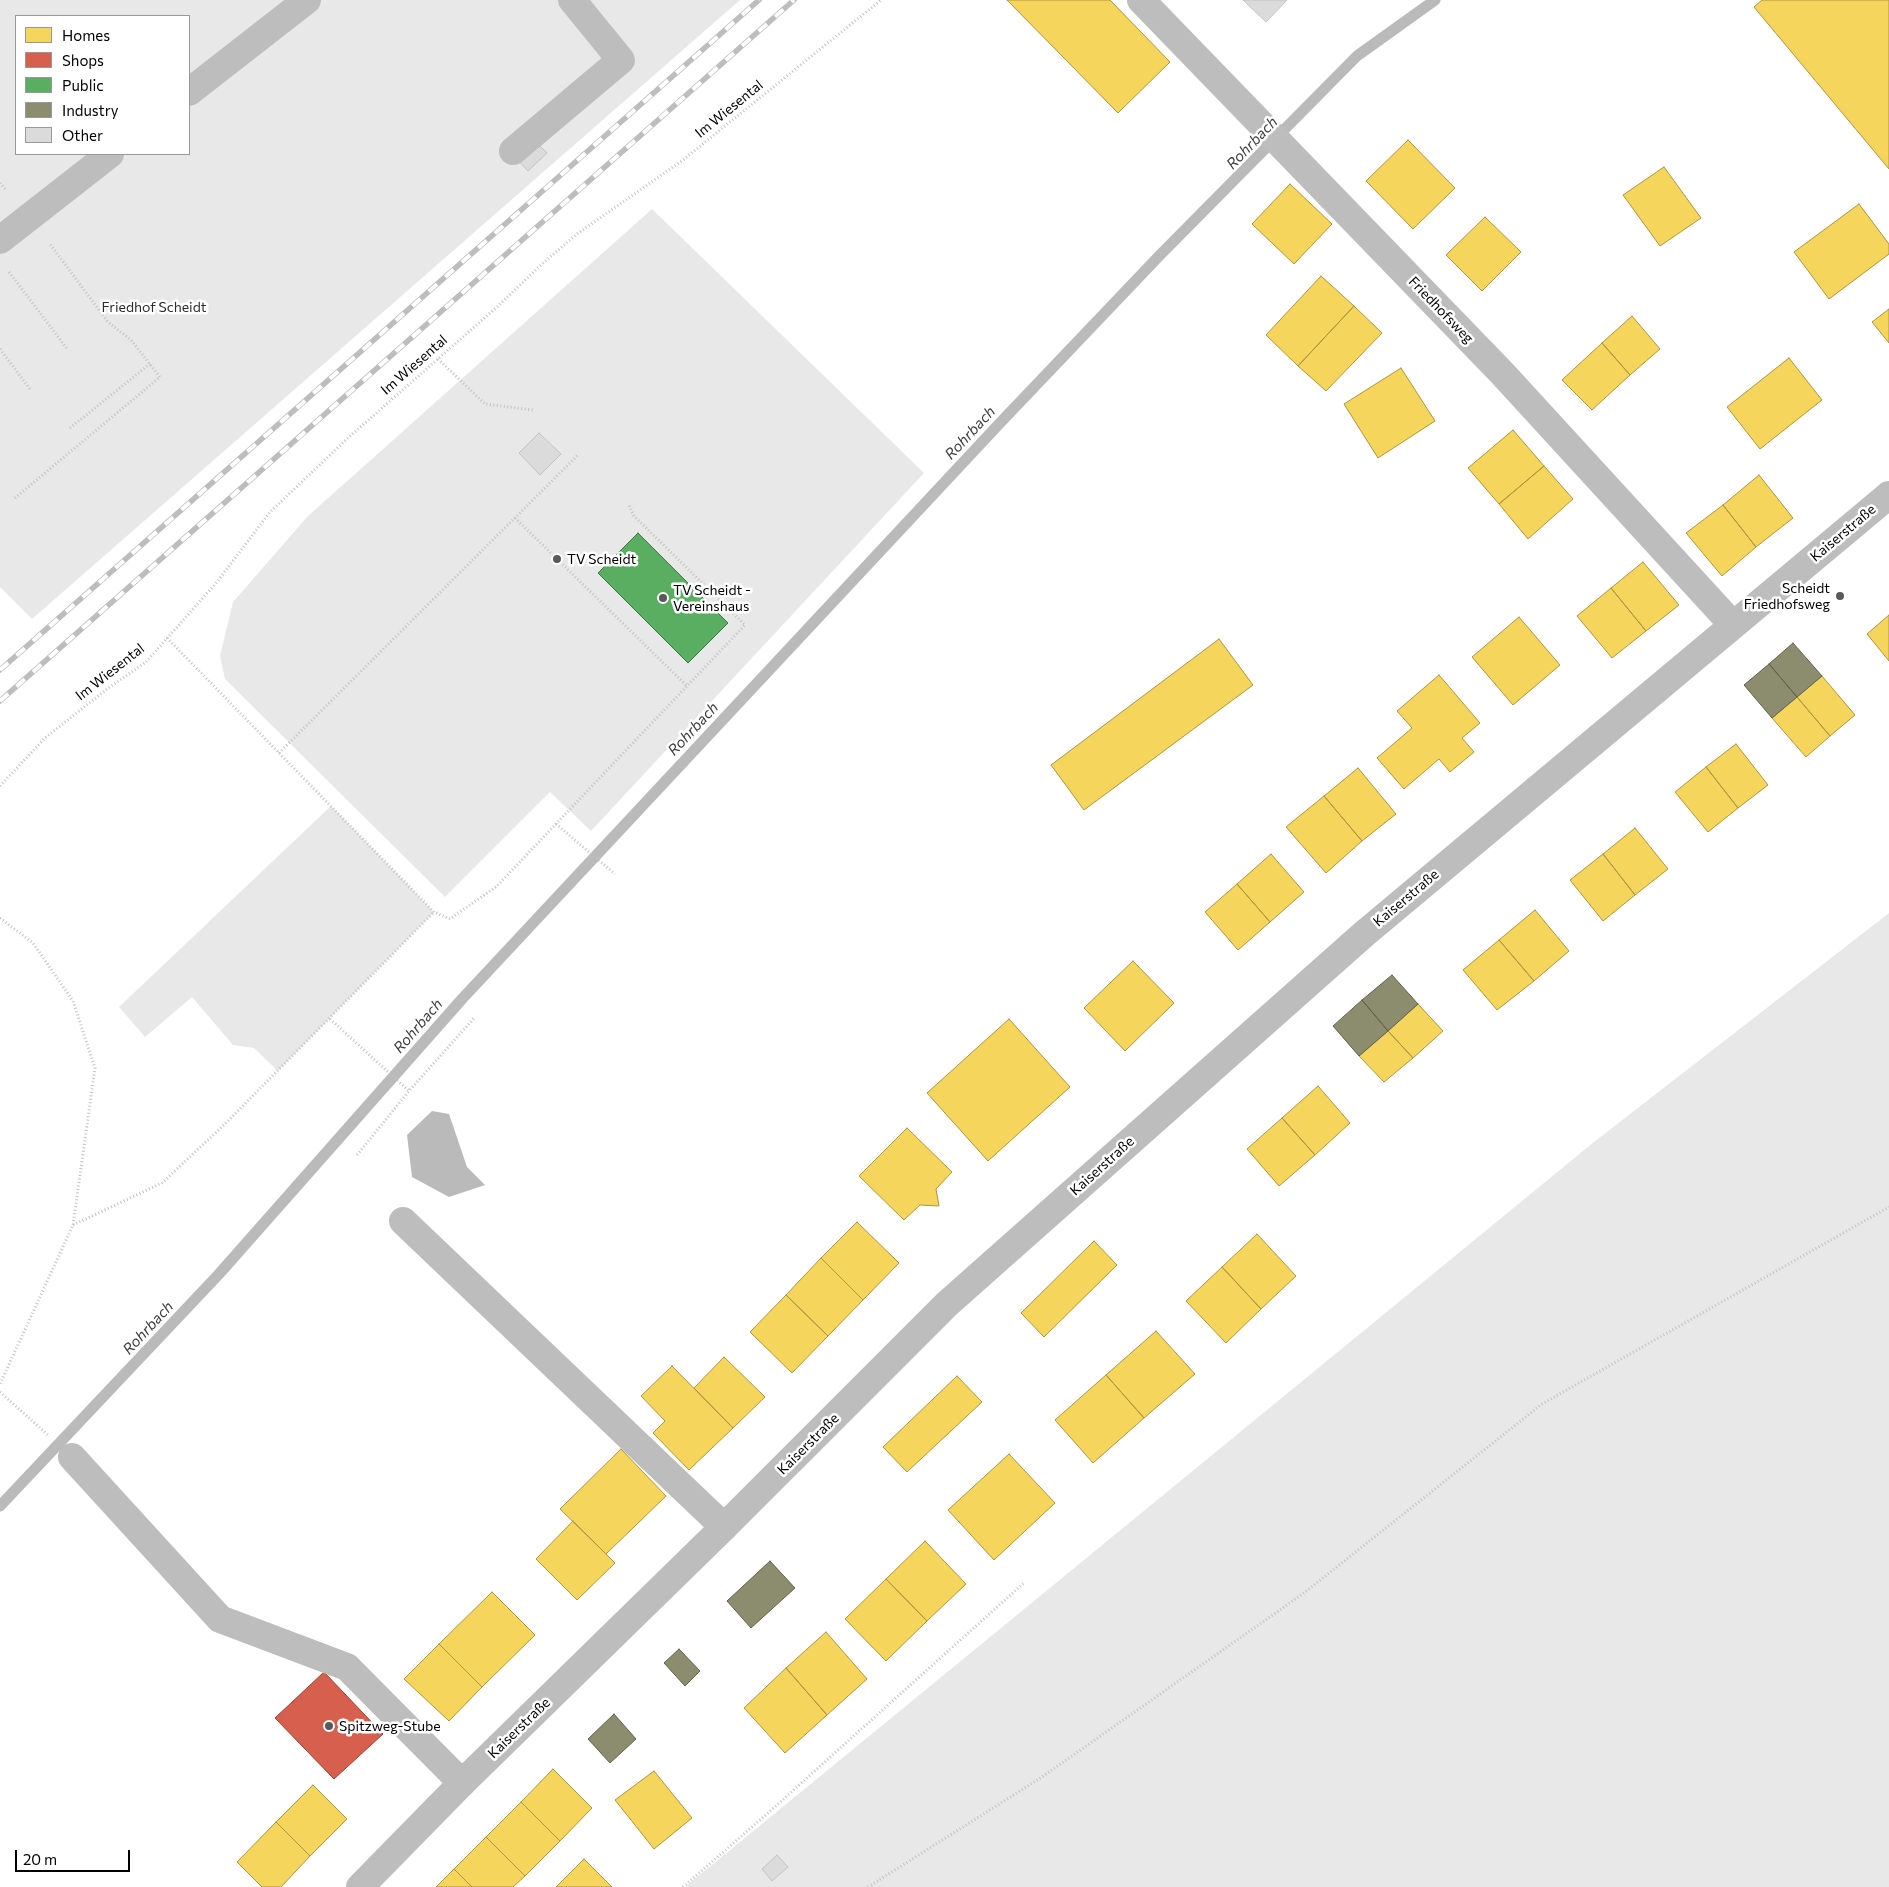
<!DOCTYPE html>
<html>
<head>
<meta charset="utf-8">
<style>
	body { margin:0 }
	#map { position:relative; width:1889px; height:1887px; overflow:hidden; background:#fff; font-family:Commissioner,sans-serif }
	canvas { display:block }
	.legend { position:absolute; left:15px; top:15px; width:175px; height:140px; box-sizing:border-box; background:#fff; border:1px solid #999; margin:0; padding:6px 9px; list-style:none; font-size:15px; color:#000 }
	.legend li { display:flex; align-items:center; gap:10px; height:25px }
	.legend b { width:25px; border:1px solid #999 }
	.scale { position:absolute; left:15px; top:1850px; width:115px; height:22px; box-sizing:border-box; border:2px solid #000; border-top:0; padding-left:6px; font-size:15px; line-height:18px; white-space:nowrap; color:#000; -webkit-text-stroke:4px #fff; paint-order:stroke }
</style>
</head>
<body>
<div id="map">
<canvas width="1889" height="1887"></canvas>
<ul class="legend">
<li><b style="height:14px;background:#f6d55c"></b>Homes</li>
<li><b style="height:14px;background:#d6604d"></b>Shops</li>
<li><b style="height:14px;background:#5aae61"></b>Public</li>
<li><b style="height:14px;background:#8c8c6e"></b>Industry</li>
<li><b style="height:14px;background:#dbdbdb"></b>Other</li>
</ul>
<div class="scale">20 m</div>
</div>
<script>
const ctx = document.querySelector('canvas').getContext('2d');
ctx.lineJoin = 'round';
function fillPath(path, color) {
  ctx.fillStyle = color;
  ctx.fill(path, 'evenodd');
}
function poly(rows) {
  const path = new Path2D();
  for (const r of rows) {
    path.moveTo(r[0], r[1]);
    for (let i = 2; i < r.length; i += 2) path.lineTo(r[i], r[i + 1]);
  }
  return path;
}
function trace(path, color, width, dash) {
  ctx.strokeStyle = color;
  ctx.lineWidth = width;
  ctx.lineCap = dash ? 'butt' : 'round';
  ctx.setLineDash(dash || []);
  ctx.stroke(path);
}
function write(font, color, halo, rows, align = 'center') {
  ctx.font = font + ' Commissioner,sans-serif';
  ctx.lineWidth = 5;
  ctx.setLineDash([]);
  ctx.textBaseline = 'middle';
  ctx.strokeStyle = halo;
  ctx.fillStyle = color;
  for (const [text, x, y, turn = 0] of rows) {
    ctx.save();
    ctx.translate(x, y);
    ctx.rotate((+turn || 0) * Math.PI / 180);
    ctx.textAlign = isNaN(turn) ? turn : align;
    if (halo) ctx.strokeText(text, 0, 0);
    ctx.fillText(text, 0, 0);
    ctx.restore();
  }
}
fillPath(poly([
	[0,0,740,0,32,619,0,587],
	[16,16,189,16,189,154,16,154],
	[652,209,924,473,591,831,550,792,445,897,225,679,220,656,233,602,308,516],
	[331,806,434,912,278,1071,254,1048,233,1045,192,997,145,1037,119,1007],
	[1889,913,1889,1887,685,1887,1594,1142]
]), '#e8e8e8');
fillPath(poly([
	[432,1111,449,1114,467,1167,485,1185,449,1197,412,1177,407,1135]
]), '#bababa');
const homes = poly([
	[1007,0,1110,0,1170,62,1118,113,1007,0],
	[1762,0,1889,0,1889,169,1754,7,1762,0],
	[1408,140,1455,188,1413,229,1366,181,1408,140],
	[1664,167,1701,218,1660,246,1623,195,1664,167],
	[1290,184,1332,224,1294,264,1252,224,1290,184],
	[1859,204,1889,244,1889,254,1829,299,1794,252,1859,204],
	[1485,217,1521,252,1482,291,1446,255,1485,217],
	[1321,276,1354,306,1298,366,1266,335,1321,276],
	[1354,306,1382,333,1326,391,1298,366,1354,306],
	[1889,309,1889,343,1872,322,1889,309],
	[1632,316,1660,349,1630,375,1602,343,1632,316],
	[1602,343,1630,375,1592,410,1562,380,1602,343],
	[1789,358,1822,400,1760,449,1727,407,1789,358],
	[1401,368,1435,421,1378,458,1344,404,1401,368],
	[1513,430,1544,466,1499,504,1468,468,1513,430],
	[1544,466,1573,499,1528,539,1499,504,1544,466],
	[1759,475,1793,518,1756,547,1723,505,1759,475],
	[1723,505,1756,547,1722,576,1686,533,1723,505],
	[1643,562,1679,605,1646,631,1611,588,1643,562],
	[1611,588,1646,631,1612,658,1577,616,1611,588],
	[1889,615,1889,661,1867,634,1889,615],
	[1519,617,1560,665,1513,705,1472,657,1519,617],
	[1219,639,1253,685,1084,810,1051,765,1219,639],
	[1439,675,1480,723,1462,738,1474,752,1450,772,1439,759,1404,789,1377,758,1412,728,1397,711,1439,675],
	[1822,676,1855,715,1830,736,1797,697,1822,676],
	[1797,697,1830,736,1806,757,1772,718,1797,697],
	[1736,744,1768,785,1738,808,1706,767,1736,744],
	[1706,767,1738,808,1708,832,1675,792,1706,767],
	[1358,768,1396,814,1362,841,1324,796,1358,768],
	[1324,796,1362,841,1326,873,1286,827,1324,796],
	[1635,828,1668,869,1635,895,1603,854,1635,828],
	[1271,854,1304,892,1270,922,1237,884,1271,854],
	[1603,854,1635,895,1603,921,1570,880,1603,854],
	[1237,884,1270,922,1238,950,1205,912,1237,884],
	[1535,910,1569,951,1534,981,1499,940,1535,910],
	[1499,940,1534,981,1497,1010,1463,970,1499,940],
	[1133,961,1174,1003,1125,1051,1084,1008,1133,961],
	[1418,1004,1443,1031,1413,1058,1388,1031,1418,1004],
	[1009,1019,1070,1087,988,1161,927,1093,1009,1019],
	[1388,1031,1413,1058,1384,1082,1359,1056,1388,1031],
	[1318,1086,1350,1123,1315,1155,1282,1118,1318,1086],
	[1282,1118,1315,1155,1279,1186,1247,1149,1282,1118],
	[907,1128,952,1172,936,1189,939,1206,920,1205,904,1220,859,1176,907,1128],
	[857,1222,899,1263,863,1300,821,1258,857,1222],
	[1257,1234,1296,1276,1261,1309,1222,1267,1257,1234],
	[1094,1241,1117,1265,1044,1337,1021,1313,1094,1241],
	[821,1258,863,1300,828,1336,786,1295,821,1258],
	[1222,1267,1261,1309,1226,1343,1186,1301,1222,1267],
	[786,1295,828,1336,792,1373,750,1332,786,1295],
	[1156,1331,1195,1374,1144,1418,1106,1375,1156,1331],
	[724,1357,765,1397,733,1428,694,1388,724,1357],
	[672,1366,733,1428,689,1470,653,1433,665,1421,641,1396,672,1366],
	[1106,1375,1144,1418,1093,1463,1055,1420,1106,1375],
	[957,1376,982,1402,907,1472,883,1447,957,1376],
	[621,1449,666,1496,606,1554,560,1509,621,1449],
	[1009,1454,1055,1503,994,1560,948,1510,1009,1454],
	[573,1521,615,1563,577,1600,536,1559,573,1521],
	[925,1541,966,1584,927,1621,886,1579,925,1541],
	[886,1579,927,1621,886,1661,845,1619,886,1579],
	[492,1592,535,1635,482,1687,439,1644,492,1592],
	[826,1632,867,1679,827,1715,786,1668,826,1632],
	[439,1644,482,1687,449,1721,404,1679,439,1644],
	[786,1668,827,1715,785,1753,744,1708,786,1668],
	[553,1769,592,1808,560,1841,521,1802,553,1769],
	[654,1771,692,1818,654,1849,615,1800,654,1771],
	[313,1785,347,1819,310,1856,276,1822,313,1785],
	[521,1802,560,1841,525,1876,486,1837,521,1802],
	[276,1822,310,1856,281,1887,262,1887,237,1862,276,1822],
	[486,1837,525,1876,513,1887,472,1887,454,1869,486,1837],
	[584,1859,612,1887,556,1887,584,1859],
	[454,1869,472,1887,436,1887,454,1869]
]);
fillPath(homes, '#f6d55c');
trace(homes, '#ac9540', 1);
const shops = poly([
	[324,1672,383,1734,334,1779,275,1718,324,1672]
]);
fillPath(shops, '#d6604d');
trace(shops, '#964336', 1);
const public = poly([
	[638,533,728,623,688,663,598,573,638,533]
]);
fillPath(public, '#5aae61');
trace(public, '#3f7a44', 1);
const industry = poly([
	[1793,643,1822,676,1797,697,1769,664,1793,643],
	[1769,664,1797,697,1772,718,1744,685,1769,664],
	[1392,975,1418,1004,1388,1031,1362,1000,1392,975],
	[1362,1000,1388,1031,1359,1056,1333,1026,1362,1000],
	[770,1561,795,1588,751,1628,727,1601,770,1561],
	[679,1649,700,1671,685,1686,664,1663,679,1649],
	[614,1714,636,1739,610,1763,588,1739,614,1714]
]);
fillPath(industry, '#8c8c6e');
trace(industry, '#62624d', 1);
trace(poly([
	[0,1506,219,1274,462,999,999,424,1160,255,1357,56,1435,0]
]), '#bababa', 11);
const building = poly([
	[1243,0,1287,0,1266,22,1243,0],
	[535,141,547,153,528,171,516,158,535,141],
	[539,433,561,454,540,475,519,453,539,433],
	[777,1855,788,1867,772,1881,762,1869,777,1855]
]);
fillPath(building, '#dbdbdb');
trace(building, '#c3c3c3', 1);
trace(poly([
	[0,183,7,191],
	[9,272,68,350],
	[0,349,30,389],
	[438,359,485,404,533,410],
	[70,428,151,363],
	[15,498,160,377,131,340,108,322,50,244],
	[515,518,687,686],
	[167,638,434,912,450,919,497,886,745,625,634,516,629,505],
	[279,753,578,455],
	[0,786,45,738,107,689,146,662,217,582,270,512,348,438,497,307,542,264,577,234,683,160,881,0],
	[556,824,615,874],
	[0,918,33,943,73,1001,95,1068,73,1225,0,1384],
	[330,1019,409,1091],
	[357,1155,409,1091,475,1017],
	[73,1225,162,1183,225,1124,434,912],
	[0,1392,48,1435],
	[683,1887,768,1813,1025,1582],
	[868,1887,1042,1777,1304,1593,1542,1404,1889,1207]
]), '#c2c2c2', 3, [1, 2.5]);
trace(poly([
	[1141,0,1502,373,1733,625],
	[189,92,307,0],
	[513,151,621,60,572,0],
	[0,240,110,154],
	[403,1221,724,1527],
	[72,1457,220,1619,347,1667,462,1783]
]), '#bdbdbd', 28);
trace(poly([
	[360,1887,462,1783,724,1527,947,1304,1364,934,1889,495]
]), '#bdbdbd', 28);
const rail = poly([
	[0,670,759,0],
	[0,701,794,0]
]);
trace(rail, '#bdbdbd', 5.5);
trace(rail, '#fff', 4, [11]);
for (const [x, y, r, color] of [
	[557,559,5,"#595959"],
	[1840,596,5,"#595959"],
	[663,598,5,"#595959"],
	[329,1726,5,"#595959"]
]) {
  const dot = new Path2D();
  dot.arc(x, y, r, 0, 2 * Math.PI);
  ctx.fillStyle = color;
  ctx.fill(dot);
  trace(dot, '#fff', 2);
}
write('14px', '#000', '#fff', [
	["Im Wiesental",729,109,-39],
	["Friedhofsweg",1441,310,46],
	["Im Wiesental",414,365,-41],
	["Kaiserstraße",1843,533,-40],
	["Im Wiesental",110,672,-38],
	["Kaiserstraße",1406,898,-40],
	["Kaiserstraße",1102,1166,-42],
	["Kaiserstraße",808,1444,-45],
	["Kaiserstraße",519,1728,-44]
]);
write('14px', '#2c2c2c', '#fff', [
	["Friedhof Scheidt",154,307]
]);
write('14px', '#000', '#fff', [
	["TV Scheidt",567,559],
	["Scheidt",1830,588,"right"],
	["Friedhofsweg",1830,604,"right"],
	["TV Scheidt -",673,590],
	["Vereinshaus",673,606],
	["Spitzweg-Stube",339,1726]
], 'left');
write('italic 15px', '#3d3d3d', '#fff', [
	["Rohrbach",1252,143,-46],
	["Rohrbach",970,433,-47],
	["Rohrbach",693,729,-47],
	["Rohrbach",418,1026,-49],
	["Rohrbach",148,1328,-47]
]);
</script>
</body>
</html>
